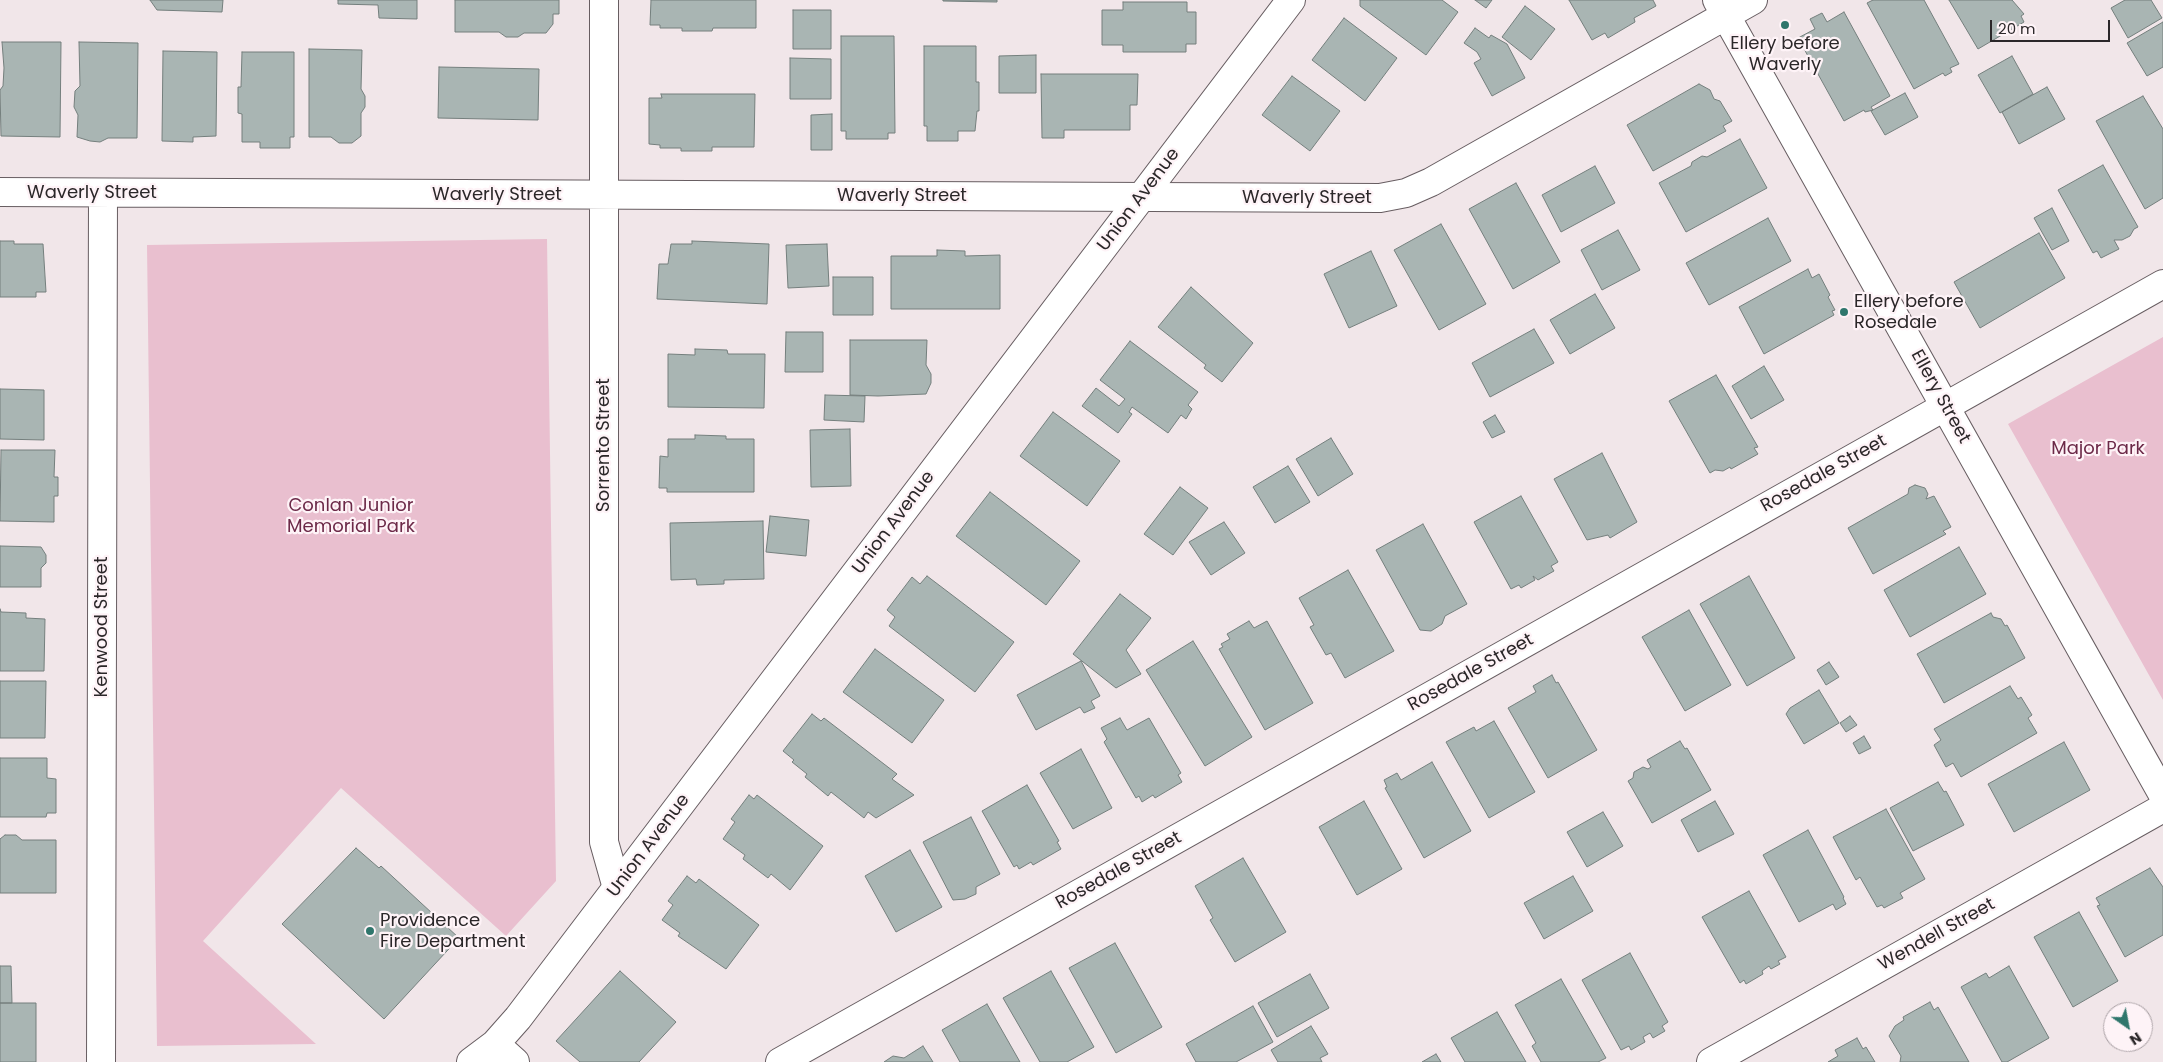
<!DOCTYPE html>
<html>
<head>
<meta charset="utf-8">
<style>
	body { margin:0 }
	#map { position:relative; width:2163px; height:1062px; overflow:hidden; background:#f1e6e9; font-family:Poppins,sans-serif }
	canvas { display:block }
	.north { position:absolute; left:2103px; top:1002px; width:50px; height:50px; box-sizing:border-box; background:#fef3f7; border:1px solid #aaa1a5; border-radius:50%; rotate:147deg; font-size:14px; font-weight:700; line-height:20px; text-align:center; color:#2b2729 }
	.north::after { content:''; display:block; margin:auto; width:18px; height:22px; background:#2f766c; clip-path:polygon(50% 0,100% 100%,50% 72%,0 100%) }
	.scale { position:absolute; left:1990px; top:20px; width:120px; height:22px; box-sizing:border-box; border:2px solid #2b2729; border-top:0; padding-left:6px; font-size:15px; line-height:18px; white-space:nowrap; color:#2b2729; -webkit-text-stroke:4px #fef3f7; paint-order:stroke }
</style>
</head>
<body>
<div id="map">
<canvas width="2163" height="1062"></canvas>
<div class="north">N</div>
<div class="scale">20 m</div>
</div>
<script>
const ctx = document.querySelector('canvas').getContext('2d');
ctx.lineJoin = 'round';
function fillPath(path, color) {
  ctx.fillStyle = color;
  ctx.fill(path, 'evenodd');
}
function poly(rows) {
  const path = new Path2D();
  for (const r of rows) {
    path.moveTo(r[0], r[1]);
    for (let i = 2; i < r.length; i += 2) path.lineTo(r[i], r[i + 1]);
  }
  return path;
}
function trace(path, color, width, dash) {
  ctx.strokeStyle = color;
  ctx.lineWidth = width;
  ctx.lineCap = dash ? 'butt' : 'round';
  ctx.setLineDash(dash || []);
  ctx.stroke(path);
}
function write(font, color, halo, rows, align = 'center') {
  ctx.font = font + ' Poppins,sans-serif';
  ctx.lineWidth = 4.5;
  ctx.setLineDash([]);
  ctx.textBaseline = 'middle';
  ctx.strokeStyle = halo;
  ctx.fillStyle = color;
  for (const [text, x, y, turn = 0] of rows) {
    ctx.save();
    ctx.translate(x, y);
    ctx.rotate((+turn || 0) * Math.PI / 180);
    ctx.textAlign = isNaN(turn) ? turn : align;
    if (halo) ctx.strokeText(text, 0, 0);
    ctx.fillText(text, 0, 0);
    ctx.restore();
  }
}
fillPath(poly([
	[547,239,556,881,506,936,341,788,203,941,316,1044,157,1046,147,245],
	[2163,337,2163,700,2008,424]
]), '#e9bfcf');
const building = poly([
	[150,0,223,0,222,12,157,10,150,0],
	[338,0,417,0,417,19,379,18,378,5,338,4,338,0],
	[455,0,559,0,559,14,553,14,553,24,546,33,524,33,518,37,506,37,499,32,455,32,455,0],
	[651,0,756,0,756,28,713,28,712,31,682,31,682,28,660,28,660,25,650,25,651,0],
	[943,0,997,0,997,2,943,1,943,0],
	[1360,0,1442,0,1458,12,1426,55,1360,6,1360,0],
	[1475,0,1492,0,1486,8,1475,0],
	[1569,0,1653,0,1656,6,1634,18,1635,22,1608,38,1605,33,1592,40,1569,0],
	[1873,0,1924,0,1959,64,1950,68,1952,72,1945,76,1943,73,1914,89,1867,3,1873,0],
	[1949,0,2012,0,2024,14,2021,16,2024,22,1978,49,1949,0],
	[2125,0,2151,0,2162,18,2128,38,2111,8,2125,0],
	[1123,2,1187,2,1187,12,1196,12,1196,44,1186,44,1186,52,1123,52,1123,45,1102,45,1102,10,1123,10,1123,2],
	[1525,6,1555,29,1531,60,1502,37,1525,6],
	[793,10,831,10,831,49,793,49,793,10],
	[1844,12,1890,96,1871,107,1873,110,1865,112,1864,110,1844,121,1798,38,1815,29,1810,19,1822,13,1827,22,1844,12],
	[1344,18,1397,58,1365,101,1312,60,1344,18],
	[2163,22,2163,67,2147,76,2127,43,2163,22],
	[1475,28,1489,38,1491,35,1507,44,1525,78,1492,96,1474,63,1481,59,1477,52,1464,43,1475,28],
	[841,36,894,36,895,133,888,133,888,139,846,139,846,131,841,131,841,36],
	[2,42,61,42,60,137,1,136,0,90,3,86,4,68,2,42],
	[79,42,138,43,137,138,108,138,100,142,90,141,77,137,78,115,74,107,75,91,80,86,79,42],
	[924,46,976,46,976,82,979,82,979,111,977,111,975,131,958,131,958,141,927,141,927,126,924,126,924,46],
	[309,49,362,50,361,89,365,96,365,107,361,113,361,136,352,143,339,143,331,137,309,137,309,49],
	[163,51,217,52,216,136,193,137,193,142,162,141,163,51],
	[242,52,294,52,294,137,290,137,290,148,260,148,260,142,242,142,242,114,238,113,238,87,241,87,242,52],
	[1036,55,1036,93,999,93,999,56,1036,55],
	[2012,56,2033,94,2000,113,1978,75,2012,56],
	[790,58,831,59,831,99,790,99,790,58],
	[439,67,539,69,538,120,438,118,439,67],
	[1041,74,1138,74,1137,105,1130,105,1130,130,1064,130,1064,138,1042,138,1041,74],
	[1292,76,1340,111,1310,151,1262,115,1292,76],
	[1699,84,1710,90,1714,99,1720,101,1732,121,1723,126,1726,131,1653,171,1627,125,1699,84],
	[2047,87,2065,119,2019,144,2002,112,2047,87],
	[1905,93,1918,117,1885,135,1871,111,1905,93],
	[661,94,755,94,754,147,712,147,712,151,681,151,681,148,660,148,660,145,649,144,649,98,662,98,661,94],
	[2143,96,2163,129,2163,198,2145,209,2096,121,2143,96],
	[832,114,832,150,811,150,811,115,832,114],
	[1740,139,1767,188,1686,232,1659,183,1691,166,1692,162,1702,156,1707,157,1740,139],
	[2103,165,2138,227,2134,229,2130,236,2122,240,2114,240,2119,249,2101,258,2097,251,2093,253,2058,190,2103,165],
	[1595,166,1615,203,1561,232,1542,195,1595,166],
	[1516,183,1560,262,1513,289,1469,209,1516,183],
	[2052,208,2069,241,2052,250,2034,218,2052,208],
	[1768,218,1791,261,1709,305,1686,263,1768,218],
	[1441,224,1486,304,1439,330,1394,250,1441,224],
	[1618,230,1640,270,1602,290,1581,250,1618,230],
	[2039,233,2065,278,1980,328,1954,282,2039,233],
	[0,241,14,241,14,244,43,244,46,292,36,292,36,297,0,297,0,241],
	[692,241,769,244,767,304,657,299,659,264,668,264,671,244,692,244,692,241],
	[827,244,829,286,788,288,786,245,827,244],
	[937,250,965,251,965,256,1000,255,1000,309,891,309,891,256,937,256,937,250],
	[1371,251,1397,306,1349,328,1324,274,1371,251],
	[1808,269,1812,278,1819,274,1830,295,1828,297,1835,310,1832,311,1834,315,1764,354,1739,307,1808,269],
	[833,277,873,277,873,315,833,315,833,277],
	[1191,287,1253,343,1222,382,1204,368,1206,365,1158,327,1191,287],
	[1595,294,1615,328,1570,354,1550,320,1595,294],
	[1534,329,1554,363,1490,397,1472,363,1534,329],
	[786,332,823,332,823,372,785,372,786,332],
	[850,340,927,340,926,365,931,374,931,383,926,394,878,396,850,395,850,340],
	[1130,341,1198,392,1188,405,1192,409,1186,419,1181,415,1168,433,1132,407,1129,412,1132,414,1118,433,1082,406,1096,388,1119,406,1125,399,1100,380,1130,341],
	[695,349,727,350,728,354,765,354,764,408,668,407,668,354,695,355,695,349],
	[1764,366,1784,400,1751,419,1732,386,1764,366],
	[1716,375,1758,447,1754,448,1758,454,1731,469,1730,467,1723,471,1715,470,1710,473,1669,401,1716,375],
	[0,389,44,390,44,440,0,439,0,389],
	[825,395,865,396,864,422,824,420,825,395],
	[1053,412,1120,461,1087,506,1020,456,1053,412],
	[1495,415,1505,432,1492,438,1483,422,1495,415],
	[850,429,851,486,811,487,810,430,850,429],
	[695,435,726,436,726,439,754,439,754,492,667,492,667,488,659,488,660,456,668,457,668,439,695,439,695,435],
	[1331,438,1353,474,1318,496,1296,459,1331,438],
	[1,450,55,450,54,477,58,477,58,496,54,496,54,522,0,521,1,450],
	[1602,453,1637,522,1610,538,1608,535,1587,540,1554,479,1602,453],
	[1288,466,1310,502,1275,523,1253,487,1288,466],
	[1915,485,1925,488,1928,494,1926,499,1934,496,1951,527,1943,531,1946,534,1873,574,1848,528,1908,494,1909,488,1915,485],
	[1180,487,1208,508,1173,555,1144,534,1180,487],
	[990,492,1080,561,1046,605,956,536,990,492],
	[1521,496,1558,562,1551,566,1554,571,1538,580,1533,576,1535,580,1521,588,1519,585,1511,589,1474,522,1521,496],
	[770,516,809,520,806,556,766,552,770,516],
	[763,521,764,579,724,580,724,584,697,585,696,579,671,580,670,523,763,521],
	[1224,522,1245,553,1211,575,1189,542,1224,522],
	[1423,524,1467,604,1445,616,1442,624,1431,631,1420,630,1376,550,1423,524],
	[0,546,41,547,46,555,46,563,41,568,41,587,0,587,0,546],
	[1959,547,1986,594,1910,637,1884,590,1959,547],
	[1348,570,1394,651,1345,678,1331,653,1326,655,1310,627,1314,625,1299,598,1348,570],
	[927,576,1014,642,975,692,889,626,895,617,887,610,912,577,920,584,927,576],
	[1749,576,1795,658,1747,686,1700,604,1749,576],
	[1120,594,1151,618,1126,650,1141,674,1116,688,1073,654,1120,594],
	[0,609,1,612,26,613,26,618,45,619,44,671,0,671,0,609],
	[1689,610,1731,685,1685,711,1642,637,1689,610],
	[1991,613,1993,617,2001,619,2005,626,2007,625,2025,658,1944,703,1917,654,1991,613],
	[1249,621,1254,628,1267,621,1313,703,1265,730,1219,649,1223,647,1221,644,1230,639,1227,634,1249,621],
	[1193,641,1252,737,1205,766,1146,670,1193,641],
	[875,649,944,700,912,743,843,692,875,649],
	[1081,661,1100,696,1091,701,1095,708,1084,713,1080,707,1036,730,1017,695,1081,661],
	[1829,662,1839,677,1826,685,1817,670,1829,662],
	[1552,675,1556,683,1558,682,1597,750,1548,778,1508,708,1536,692,1533,686,1552,675],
	[0,681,46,681,45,738,0,738,0,681],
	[2010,686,2018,699,2021,697,2032,715,2028,718,2037,733,1961,777,1953,763,1946,767,1934,745,1941,740,1934,729,2010,686],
	[1819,690,1839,723,1804,744,1786,714,1790,708,1819,690],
	[812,714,821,721,824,718,897,774,892,779,914,795,876,818,868,812,864,818,831,792,828,796,805,777,807,774,792,762,794,760,783,751,812,714],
	[1850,716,1857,725,1846,732,1840,723,1850,716],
	[1120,718,1127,730,1149,718,1181,773,1178,775,1182,782,1155,798,1153,795,1142,802,1139,796,1136,798,1104,742,1107,739,1101,728,1120,718],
	[1494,721,1535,792,1489,818,1446,742,1474,727,1476,731,1494,721],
	[1864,736,1871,748,1859,754,1853,743,1864,736],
	[1680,741,1685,749,1687,748,1711,790,1652,823,1628,781,1633,778,1634,772,1643,767,1648,769,1651,767,1647,760,1680,741],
	[2064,742,2090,790,2014,832,1988,784,2064,742],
	[1081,749,1112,808,1073,829,1040,773,1081,749],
	[0,758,47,758,47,778,56,779,56,813,47,813,46,817,0,817,0,758],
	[1432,762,1471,831,1424,858,1385,788,1387,787,1384,780,1397,773,1401,780,1432,762],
	[1938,782,1944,792,1946,791,1964,825,1913,851,1890,808,1938,782],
	[1027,785,1059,841,1057,842,1061,849,1033,865,1031,862,1019,869,1017,865,1014,867,982,811,1027,785],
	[749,795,754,799,757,795,823,846,790,890,771,874,768,878,743,859,745,855,723,839,735,822,731,819,749,795],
	[1364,801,1402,869,1357,895,1319,827,1364,801],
	[1715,801,1734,834,1698,852,1681,820,1715,801],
	[1886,809,1925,879,1900,893,1903,898,1884,908,1882,905,1877,907,1860,877,1856,880,1833,837,1886,809],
	[1603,812,1623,846,1587,867,1567,832,1603,812],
	[971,817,1000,874,976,887,976,894,965,899,953,900,923,842,971,817],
	[1808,830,1844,897,1843,898,1846,904,1836,910,1833,904,1799,922,1763,855,1808,830],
	[5,835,16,835,22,840,56,840,56,893,0,893,0,839,5,835],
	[356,848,379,868,381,866,459,938,384,1019,282,924,356,848],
	[910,850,942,907,896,932,865,876,910,850],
	[1243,858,1286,932,1235,962,1210,920,1213,918,1195,886,1243,858],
	[2150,868,2163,887,2163,935,2125,957,2097,906,2100,905,2096,898,2150,868],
	[687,876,696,883,699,879,759,925,726,969,678,936,680,933,662,920,673,905,668,901,687,876],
	[1573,876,1593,911,1544,939,1524,903,1573,876],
	[1749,891,1786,957,1778,961,1780,964,1771,969,1769,966,1762,971,1763,974,1746,984,1744,980,1740,983,1702,917,1749,891],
	[2079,912,2118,981,2073,1007,2034,937,2079,912],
	[1115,943,1162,1027,1116,1053,1069,968,1115,943],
	[1630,953,1668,1022,1662,1026,1665,1031,1653,1038,1650,1033,1643,1037,1645,1042,1631,1050,1629,1046,1621,1050,1582,980,1630,953],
	[0,966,11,966,12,1003,0,1003,0,966],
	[2009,966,2049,1038,2007,1062,2002,1062,1961,987,1986,973,1989,978,2009,966],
	[620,971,676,1022,639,1062,580,1062,556,1041,620,971],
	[1051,971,1094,1047,1067,1062,1040,1062,1003,998,1051,971],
	[1310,974,1329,1008,1277,1037,1258,1003,1310,974],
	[1561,979,1606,1058,1598,1062,1541,1062,1532,1046,1536,1043,1515,1005,1561,979],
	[1930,1002,1934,1010,1938,1007,1969,1062,1900,1062,1901,1056,1889,1036,1895,1026,1904,1020,1903,1017,1930,1002],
	[0,1003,36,1003,36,1062,0,1062,0,1003],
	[987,1004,1020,1062,960,1062,942,1030,987,1004],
	[1253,1006,1273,1042,1236,1062,1196,1062,1186,1044,1253,1006],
	[1497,1012,1526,1062,1465,1062,1451,1038,1497,1012],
	[1311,1026,1328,1054,1320,1058,1322,1062,1278,1062,1271,1050,1311,1026],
	[1857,1038,1863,1049,1866,1047,1875,1062,1828,1062,1838,1056,1835,1050,1857,1038],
	[923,1046,933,1062,884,1062,893,1056,904,1058,923,1046],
	[1436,1054,1441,1062,1422,1062,1436,1054]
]);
fillPath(building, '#a9b5b3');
trace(building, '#747f7d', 1);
const street = poly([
	[604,0,604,842,617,888],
	[1717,0,2163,795],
	[0,192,1380,198,1406,193,1431,182,1753,0],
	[101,1062,103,193],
	[780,1062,2163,284],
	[1711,1062,2163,808]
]);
const secondary = poly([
	[495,1044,515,1062],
	[471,1062,495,1044,518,1018,1291,0]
]);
trace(street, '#675d61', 30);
trace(secondary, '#675d61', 30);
trace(street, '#fff', 28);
trace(secondary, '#fff', 28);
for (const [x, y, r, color] of [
	[1785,25,5,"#2f766c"],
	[1844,312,5,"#2f766c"],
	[370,931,5,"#2f766c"]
]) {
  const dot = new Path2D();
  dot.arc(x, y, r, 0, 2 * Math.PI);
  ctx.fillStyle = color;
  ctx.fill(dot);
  trace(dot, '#fef3f7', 2);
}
write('18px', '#2b2729', '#fef3f7', [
	["Ellery before",1785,44,"center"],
	["Waverly",1785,65,"center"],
	["Ellery before",1854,302],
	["Rosedale",1854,323],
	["Providence",380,921],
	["Fire Department",380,942]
], 'left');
write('18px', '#2b2729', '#fef3f7', [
	["Waverly Street",92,193],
	["Waverly Street",497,195],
	["Waverly Street",902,196],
	["Waverly Street",1307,198],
	["Union Avenue",1139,200,-53],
	["Ellery Street",1940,397,61],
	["Sorrento Street",604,445,-90],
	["Rosedale Street",1824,474,-29],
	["Union Avenue",894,523,-53],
	["Kenwood Street",102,627,-90],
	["Rosedale Street",1471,673,-29],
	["Union Avenue",649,846,-53],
	["Rosedale Street",1119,871,-29],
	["Wendell Street",1937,935,-29]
]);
write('18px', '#6c2948', '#fef3f7', [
	["Major Park",2098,449],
	["Conlan Junior",351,506],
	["Memorial Park",351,527]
]);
</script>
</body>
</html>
